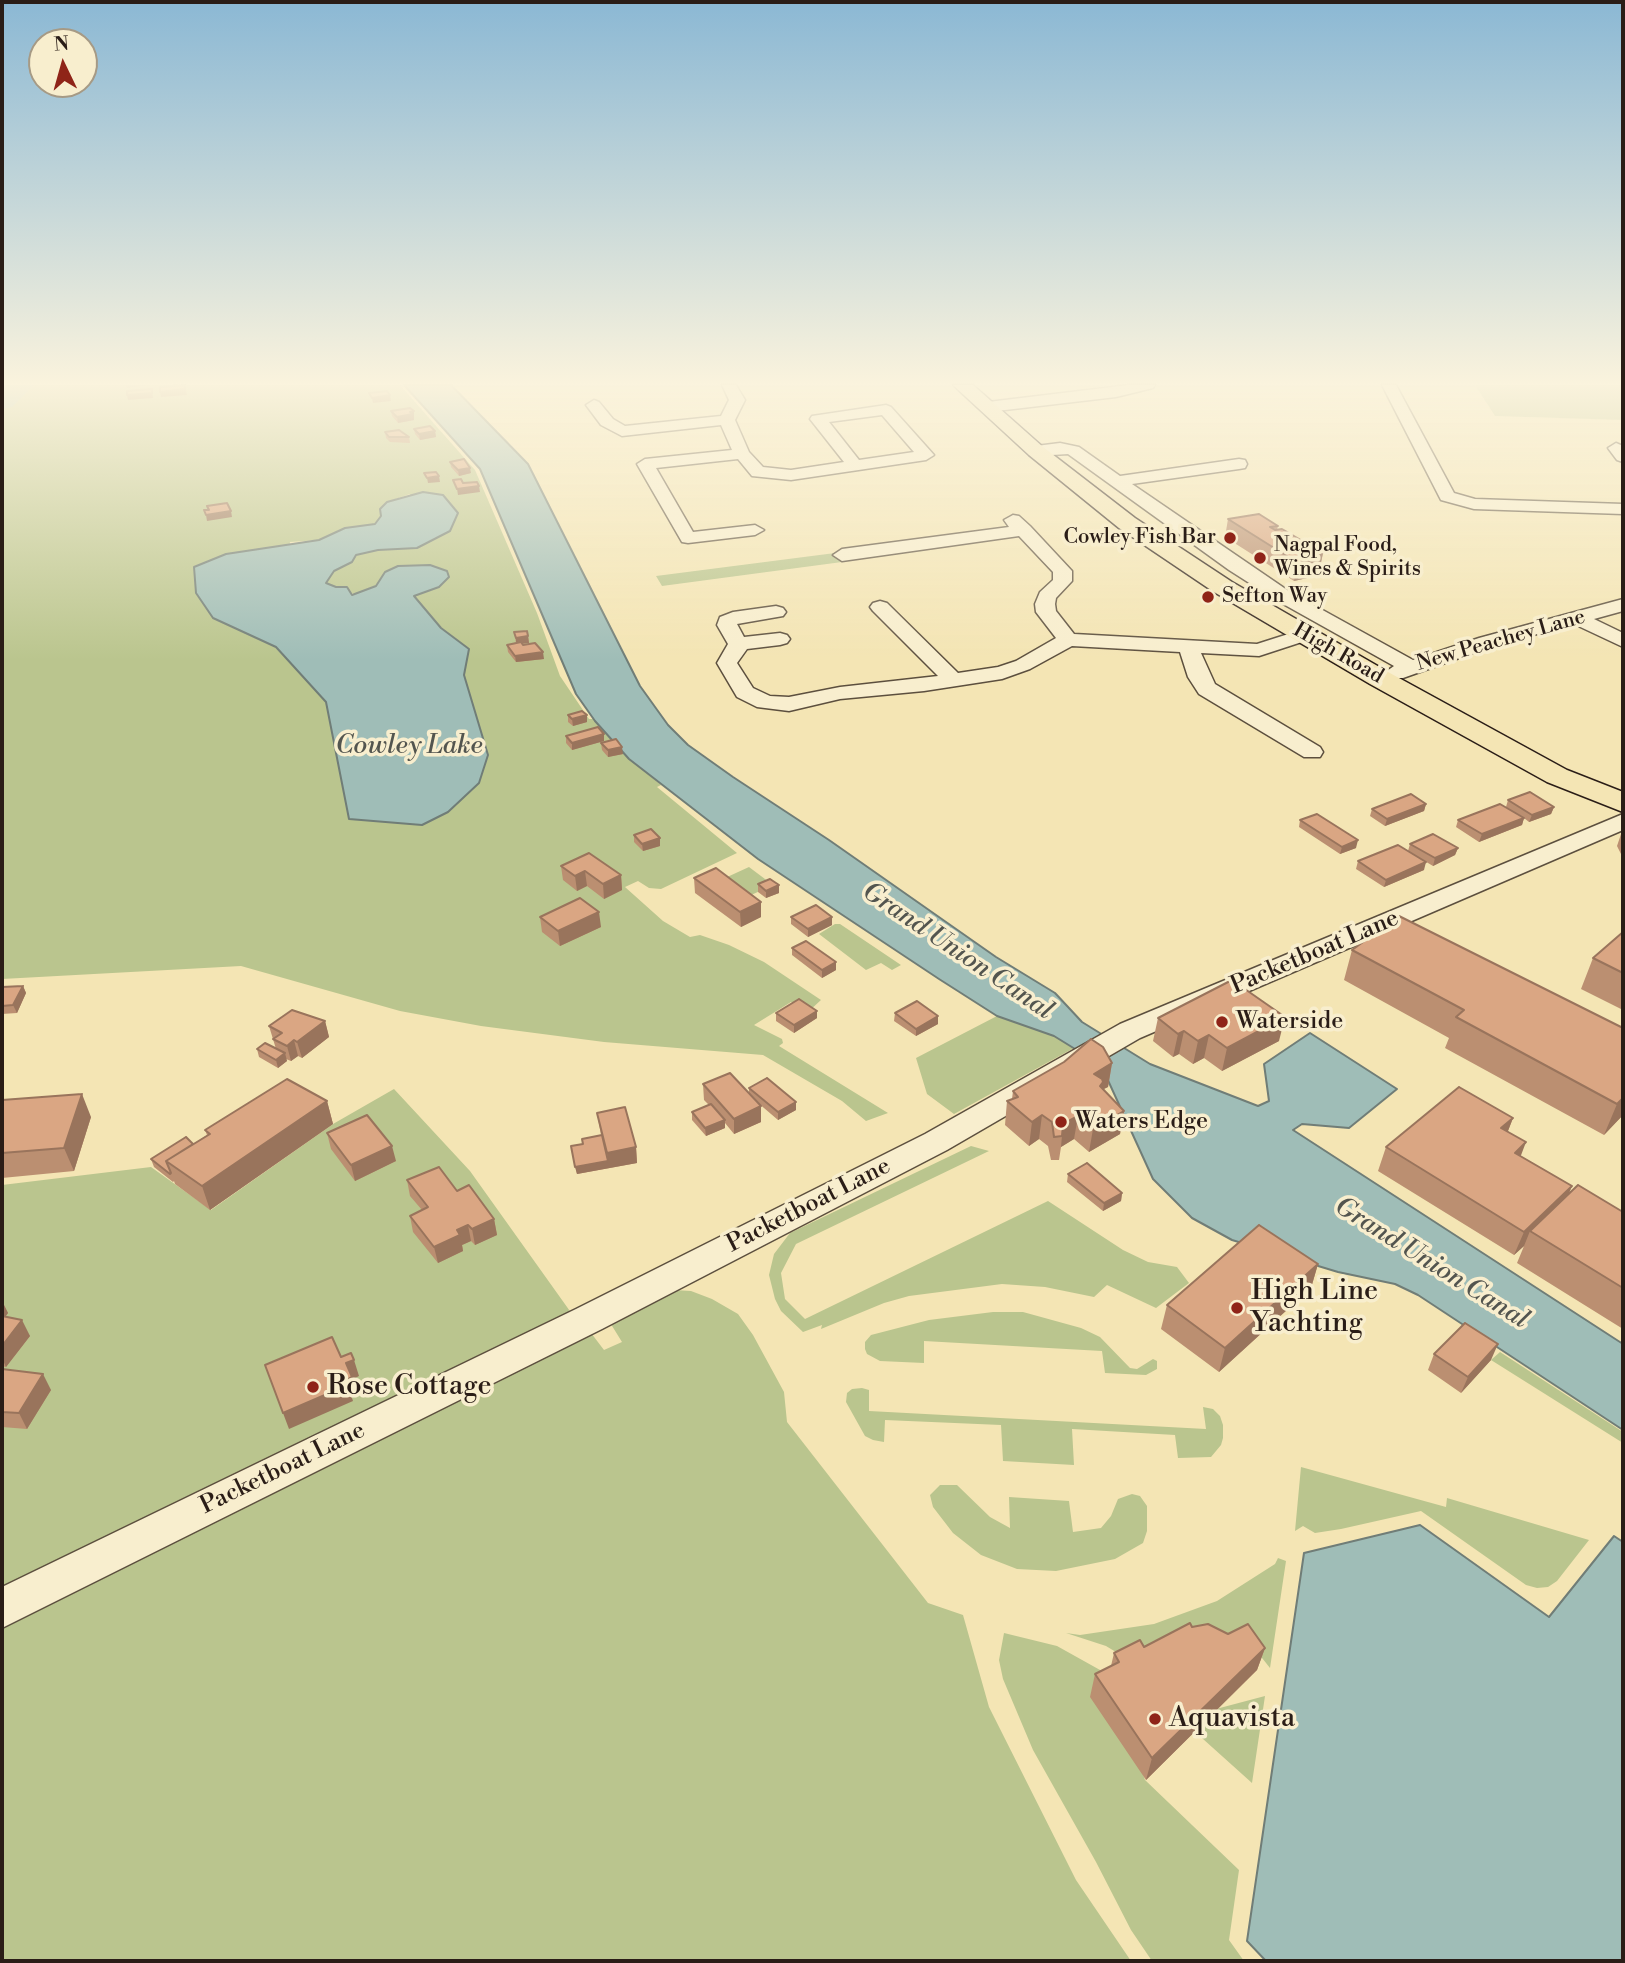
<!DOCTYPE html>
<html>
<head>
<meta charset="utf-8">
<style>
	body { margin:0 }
	#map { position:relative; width:1625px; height:1963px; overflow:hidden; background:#f4e5b4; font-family:"Libre Bodoni",serif }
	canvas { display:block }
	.frame { position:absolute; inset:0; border:4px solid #2a1d17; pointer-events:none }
	.north { position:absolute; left:28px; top:28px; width:70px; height:70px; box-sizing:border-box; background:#f8eece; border:2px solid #a69a85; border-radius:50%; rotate:355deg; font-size:19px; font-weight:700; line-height:28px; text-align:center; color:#2a1d17 }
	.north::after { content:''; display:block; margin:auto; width:24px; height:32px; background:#8f2418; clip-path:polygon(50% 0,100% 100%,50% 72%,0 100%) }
</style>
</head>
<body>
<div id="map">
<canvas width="1625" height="1963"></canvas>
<div class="frame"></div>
<div class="north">N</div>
</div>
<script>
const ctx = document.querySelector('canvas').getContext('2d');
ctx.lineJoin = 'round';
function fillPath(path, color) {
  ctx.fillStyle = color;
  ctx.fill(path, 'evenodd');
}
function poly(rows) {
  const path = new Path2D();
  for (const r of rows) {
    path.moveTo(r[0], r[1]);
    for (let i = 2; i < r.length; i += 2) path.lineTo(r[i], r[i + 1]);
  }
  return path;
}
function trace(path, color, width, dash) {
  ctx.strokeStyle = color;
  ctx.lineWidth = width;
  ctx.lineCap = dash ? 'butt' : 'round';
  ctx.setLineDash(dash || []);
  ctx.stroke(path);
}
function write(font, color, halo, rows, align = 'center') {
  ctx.font = font + ' "Libre Bodoni",serif';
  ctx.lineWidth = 7;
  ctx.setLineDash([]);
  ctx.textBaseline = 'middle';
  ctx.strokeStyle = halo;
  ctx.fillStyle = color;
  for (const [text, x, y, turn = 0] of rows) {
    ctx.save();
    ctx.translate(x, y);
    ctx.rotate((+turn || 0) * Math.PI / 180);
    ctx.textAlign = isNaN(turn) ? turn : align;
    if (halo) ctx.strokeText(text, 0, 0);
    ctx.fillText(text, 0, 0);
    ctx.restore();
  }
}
fillPath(poly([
	[26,385,400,385,475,470,537,613,560,676,589,719,593,719,629,758,661,785,657,787,737,853,661,889,649,888,638,881,625,887,663,921,690,937,700,935,729,945,764,962,821,1000,808,1012,791,1002,754,1025,782,1039,783,1043,779,1046,888,1113,866,1121,842,1101,763,1055,604,1042,481,1026,400,1011,241,966,2,979,2,405],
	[410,494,398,550,378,550,355,555,352,562,334,571,326,583,336,587,347,587,349,593,357,594,376,586,385,572,398,566,419,565,430,565,449,577,440,587,413,595,441,628,469,649,464,675,488,755,349,819,326,702,276,647,290,542,319,540,345,528,375,524,381,516,380,509,387,502],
	[1475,385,1623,385,1623,420,1495,416],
	[835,553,842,562,662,586,656,576],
	[749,867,773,885,749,896,725,878],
	[835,924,840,924,901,965,892,970,881,963,866,970,819,934],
	[997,1016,1054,1036,1074,1048,954,1114,927,1094,916,1058],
	[394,1089,470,1171,572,1314,2,1602,2,1185,151,1167,211,1210,333,1124],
	[971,1146,989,1151,796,1244,781,1273,785,1299,805,1319,1048,1201,1123,1250,1148,1262,1177,1267,1189,1283,1156,1308,1107,1285,1094,1297,1045,1287,1002,1284,909,1296,884,1303,821,1329,822,1325,803,1332,781,1311,775,1299,769,1275,774,1254,790,1233],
	[674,1290,691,1291,712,1299,738,1314,753,1335,784,1392,787,1422,928,1603,963,1615,989,1707,1076,1880,1131,1961,2,1961,2,1622,588,1329,604,1350,622,1342,609,1321],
	[993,1312,1023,1312,1081,1328,1100,1337,1130,1368,1137,1369,1153,1359,1157,1361,1157,1369,1146,1375,1105,1373,1102,1351,924,1341,924,1363,880,1361,867,1354,865,1349,865,1342,871,1335,929,1320],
	[1500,1352,1623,1432,1623,1443,1491,1360],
	[862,1388,869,1390,869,1411,1206,1429,1203,1407,1213,1409,1220,1416,1223,1425,1223,1438,1221,1445,1211,1457,1178,1458,1175,1435,1072,1429,1074,1465,1003,1461,1001,1425,885,1420,884,1442,873,1440,865,1436,846,1402,847,1393,852,1389],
	[1301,1467,1446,1507,1447,1498,1589,1540,1557,1581,1548,1587,1537,1588,1526,1585,1421,1511,1341,1529,1315,1533,1303,1526,1295,1531],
	[940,1485,957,1485,990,1517,1010,1528,1009,1497,1069,1501,1073,1532,1101,1528,1111,1516,1118,1499,1132,1494,1140,1496,1147,1506,1147,1531,1143,1543,1115,1559,1056,1571,1017,1569,981,1555,953,1533,933,1507,930,1495],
	[1278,1558,1286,1561,1270,1668,1243,1634,1134,1663,1106,1646,1066,1633,1080,1635,1154,1624,1217,1601,1275,1564],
	[1004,1633,1057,1646,1109,1675,1145,1780,1239,1870,1229,1940,1244,1961,1152,1961,1131,1930,1096,1862,1033,1750,1003,1679,999,1660],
	[1265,1696,1252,1783,1193,1730,1216,1709]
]), '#bac58e');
const water = poly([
	[404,385,451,385,528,464,640,686,668,725,688,745,733,777,829,840,996,957,1055,993,1082,1022,1150,1064,1258,1106,1269,1101,1264,1064,1310,1033,1397,1089,1349,1128,1302,1124,1293,1130,1623,1344,1623,1430,1418,1295,1395,1284,1338,1272,1232,1240,1192,1218,1153,1179,1101,1065,1054,1036,997,1016,939,979,758,859,629,759,595,721,576,694,480,469,404,385],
	[423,492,443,495,458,513,450,531,417,548,378,550,356,555,352,562,334,571,326,583,336,587,347,587,352,595,376,586,385,572,398,566,430,565,447,571,449,577,439,587,414,596,441,628,469,649,464,675,488,755,479,783,448,812,422,825,349,819,326,702,276,647,213,618,196,593,194,567,226,554,319,540,345,528,375,524,381,516,380,509,387,502,423,492],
	[1420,1525,1549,1617,1614,1536,1623,1542,1623,1961,1266,1961,1247,1941,1304,1553,1420,1525]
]);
fillPath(water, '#9fbdb7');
trace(water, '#707d77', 2);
fillPath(poly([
	[5,385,34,385,12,407,2,409,2,387,5,385]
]), '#9fbdb7');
const minor = poly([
	[722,385,736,385,745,400,735,420,749,452,763,467,791,470,844,462,810,419,812,416,886,405,891,407,934,455,926,460,791,480,752,476,738,459,656,468,693,532,755,525,764,530,755,535,688,543,682,542,637,464,645,459,732,450,721,425,622,436,601,425,586,405,594,400,599,402,613,419,625,426,721,416,729,400,722,385],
	[882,415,914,452,859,460,829,422,882,415],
	[1129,385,1155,385,1153,388,1116,397,988,412,980,407,988,402,1129,385],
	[1382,385,1396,385,1454,493,1475,499,1623,504,1623,514,1474,509,1441,500,1382,385],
	[1060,443,1079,447,1120,476,1239,459,1245,460,1247,464,1245,468,1239,469,1132,484,1290,592,1413,660,1479,638,1623,599,1623,611,1594,619,1623,633,1623,647,1574,624,1493,646,1403,678,1387,678,1384,673,1394,666,1276,600,1229,570,1068,454,1036,456,1028,451,1036,446,1060,443],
	[1616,443,1623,446,1623,462,1617,460,1608,448,1616,443],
	[1013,515,1019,516,1030,526,1072,571,1072,581,1056,598,1055,604,1056,611,1074,634,1257,644,1304,629,1311,631,1314,635,1311,639,1259,656,1201,653,1215,684,1320,747,1323,752,1320,757,1304,757,1199,694,1188,677,1180,652,1072,646,1030,669,1002,679,924,691,840,699,789,711,757,707,737,697,717,663,728,644,717,625,720,617,733,612,776,606,783,608,786,612,783,616,737,624,744,637,780,633,787,635,790,639,787,643,780,645,747,649,737,663,753,688,770,696,789,697,840,687,938,676,873,611,870,607,873,603,880,601,887,603,958,673,998,667,1016,661,1056,638,1036,612,1035,604,1040,592,1053,580,1053,572,1019,536,842,561,833,555,842,549,1009,527,1004,520,1013,515],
	[1623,814,1623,830,1140,1038,947,1150,602,1329,2,1628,2,1587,576,1309,925,1134,1120,1024,1623,814]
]);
const major = poly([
	[953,385,973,385,1043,447,1135,518,1232,582,1388,672,1567,770,1623,792,1623,812,1547,782,1370,684,1214,592,1119,528,1029,455,953,385]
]);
trace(minor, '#5c4f3e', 3);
trace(major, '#2a1d17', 3);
fillPath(minor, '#f8eece');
fillPath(major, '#f4e5b4');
fillPath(poly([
	[391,411,414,411,414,420,398,423,392,416],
	[414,429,435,431,436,437,420,440,415,434],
	[385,432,409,437,410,443,390,442,386,438],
	[450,462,471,473,459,476,451,467],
	[1228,519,1278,526,1277,530,1323,553,1319,572,1316,573,1316,576,1294,581,1225,537],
	[514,632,528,636,529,643,522,644,544,659,516,662,508,652,507,645,516,643],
	[568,715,587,722,573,726,568,722],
	[566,736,604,741,572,750,566,743],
	[601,743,623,754,608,757,602,750],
	[1508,800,1554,807,1551,814,1529,822,1524,818,1522,825,1479,842,1456,827,1458,820,1506,807],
	[1426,804,1424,811,1385,826,1370,816,1372,809],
	[1300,820,1356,848,1340,854,1299,827],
	[1622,831,1623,831,1623,858,1617,846],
	[634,835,660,846,643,851,634,842],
	[1410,844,1458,848,1455,855,1433,866,1408,851],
	[1358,861,1424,870,1384,887,1356,869],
	[561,866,621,875,622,890,604,899,587,886,577,891,563,880],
	[694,878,761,902,761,917,741,927,695,893],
	[758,884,779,893,766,898,758,892],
	[540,917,601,927,560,946,542,932],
	[791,917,832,917,832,925,808,937,791,924],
	[1623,932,1623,1010,1581,989,1593,958],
	[792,948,836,970,822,978,792,955],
	[1352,950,1623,1028,1623,1115,1604,1135,1445,1048,1449,1038,1344,980],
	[23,986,26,993,17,1013,2,1014,2,987],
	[776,1013,817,1018,794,1033,776,1021],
	[895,1013,938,1016,938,1024,916,1036,894,1021],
	[1158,1018,1279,1041,1222,1071,1204,1058,1193,1064,1179,1054,1173,1057,1153,1041],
	[325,1021,329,1037,302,1058,298,1056,291,1061,286,1059,287,1061,278,1068,259,1057,257,1049,276,1049,269,1026],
	[1112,1063,1108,1087,1103,1089,1124,1111,1120,1134,1089,1152,1074,1139,1061,1147,1059,1160,1051,1160,1048,1146,1039,1139,1029,1146,1005,1125,1007,1101,1012,1099,1013,1091],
	[703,1084,749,1093,749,1088,796,1102,796,1110,778,1120,757,1102,761,1106,761,1122,734,1134,725,1123,725,1128,706,1136,692,1120,692,1112,709,1105,704,1100],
	[2,1100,91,1117,74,1171,2,1178],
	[327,1101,333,1124,210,1210,175,1184,174,1181,173,1182,154,1167,151,1159,193,1144,207,1135,205,1130],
	[597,1113,636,1147,637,1163,577,1174,571,1146,582,1144,582,1139,601,1135],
	[1513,1118,1508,1131,1521,1156,1572,1186,1568,1195,1623,1212,1623,1329,1517,1263,1524,1246,1514,1255,1378,1171,1386,1147],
	[327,1133,396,1161,355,1181,331,1149],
	[1068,1174,1122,1193,1121,1201,1103,1211,1067,1182],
	[407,1180,457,1191,494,1219,497,1235,475,1245,471,1241,462,1245,463,1251,438,1263,413,1232,410,1216,422,1210,410,1196],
	[1318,1264,1311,1288,1219,1372,1161,1329,1167,1305],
	[2,1301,8,1313,5,1317,30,1336,6,1367,2,1366],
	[1434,1354,1491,1360,1461,1393,1428,1370],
	[2,1369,51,1390,27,1429,2,1427],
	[1192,1627,1228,1634,1265,1648,1257,1670,1146,1780,1090,1697,1095,1674,1111,1666,1114,1653,1144,1647]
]), '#bb8f71');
fillPath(poly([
	[126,385,146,385,127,388],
	[185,385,187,395,161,397,160,392],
	[152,389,153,398,128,400,127,395],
	[390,395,391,401,373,403,372,398],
	[414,411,414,420,398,423,397,417],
	[435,431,436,437,420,440,419,434],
	[470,468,471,473,459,476,458,470],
	[439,476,440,482,428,483,427,478],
	[479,486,480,492,458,495,457,489],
	[231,511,232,517,207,521,206,515],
	[1323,553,1319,572,1316,573,1316,576,1294,581,1298,563,1315,555],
	[528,636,529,643,516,644,516,638],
	[543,652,544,659,516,662,515,656],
	[587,715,587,722,573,726,572,719],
	[604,734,604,741,572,750,572,743],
	[622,747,623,754,608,757,608,750],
	[1426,804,1424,811,1385,826,1387,819],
	[1554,807,1551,814,1529,822,1532,815],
	[1524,818,1522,825,1479,842,1482,834],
	[660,838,660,846,643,851,642,844],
	[1358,840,1356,848,1340,854,1342,847],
	[1458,848,1455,855,1433,866,1435,858],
	[1426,862,1424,870,1384,887,1386,880],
	[585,871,587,886,577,891,575,876],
	[621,875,622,890,604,899,603,884],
	[779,885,779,893,766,898,766,891],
	[761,902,761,917,741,927,740,912],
	[599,912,601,927,560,946,558,931],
	[832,917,832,925,808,937,808,929],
	[836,962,836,970,822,978,822,970],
	[23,986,26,993,17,1013,13,1005],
	[817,1011,817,1018,794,1033,794,1025],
	[938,1016,938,1024,916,1036,916,1029],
	[1285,1017,1279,1041,1222,1071,1227,1048],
	[325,1021,329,1037,302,1058,297,1042],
	[1184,1031,1179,1054,1173,1057,1178,1034],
	[1209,1035,1204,1058,1193,1064,1198,1041],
	[294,1040,298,1056,291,1061,287,1046],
	[285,1053,287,1061,278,1068,276,1060],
	[1112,1063,1108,1087,1102,1090,1094,1074],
	[82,1094,91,1117,74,1171,64,1148],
	[1623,1098,1623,1115,1604,1135,1617,1104],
	[327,1101,333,1124,210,1210,202,1186],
	[796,1102,796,1110,778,1120,778,1112],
	[761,1106,761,1122,734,1134,734,1119],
	[1124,1111,1120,1134,1089,1152,1093,1129],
	[1042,1115,1039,1139,1029,1146,1032,1122],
	[1078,1116,1074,1139,1061,1147,1063,1124],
	[1513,1118,1504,1141,1501,1128],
	[725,1120,725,1128,706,1136,705,1128],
	[1526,1142,1517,1166,1515,1153],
	[392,1146,396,1161,355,1181,351,1165],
	[636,1147,637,1163,577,1174,575,1167,608,1161,607,1153],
	[1572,1186,1562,1210,1530,1231,1524,1246,1514,1255,1524,1232],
	[1122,1193,1121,1201,1103,1211,1104,1203],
	[494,1219,497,1235,475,1245,472,1229],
	[468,1225,471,1241,462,1245,463,1251,438,1263,434,1247,457,1230],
	[1318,1264,1311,1288,1219,1372,1225,1348],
	[2,1301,8,1313,2,1321],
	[22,1320,30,1336,6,1367,2,1358,2,1346],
	[1498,1344,1491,1360,1461,1393,1468,1377],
	[354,1360,359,1376,353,1379,357,1393,351,1395,353,1401,289,1429,283,1413,346,1380,346,1363],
	[43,1374,51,1390,27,1429,19,1413],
	[1265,1648,1257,1670,1146,1780,1152,1758]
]), '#99745c');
const building = poly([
	[185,385,185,389,160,392,160,387,185,385],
	[152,389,152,393,127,395,127,391,152,389],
	[387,391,390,395,372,398,369,393,387,391],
	[410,408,414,411,410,412,413,414,397,417,391,411,410,408],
	[430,426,435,431,419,434,414,429,430,426],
	[399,430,409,437,389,437,385,432,399,430],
	[464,459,470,468,458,470,450,462,464,459],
	[436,472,439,476,427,478,424,473,436,472],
	[461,479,463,483,477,482,479,486,457,489,453,480,461,479],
	[227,503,231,511,206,515,204,510,209,510,207,506,227,503],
	[1259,514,1278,526,1270,527,1275,530,1282,529,1323,553,1315,555,1320,558,1298,563,1228,519,1259,514],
	[527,631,528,636,516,638,514,632,527,631],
	[521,642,523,645,535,643,543,652,515,656,507,645,521,642],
	[582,711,587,715,572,719,568,715,582,711],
	[598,727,604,734,572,743,566,736,598,727],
	[616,739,622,747,608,750,601,743,616,739],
	[1530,792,1554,807,1532,815,1508,800,1530,792],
	[1411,794,1426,804,1387,819,1372,809,1411,794],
	[1500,804,1524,818,1482,834,1458,820,1500,804],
	[1317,814,1358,840,1342,847,1300,820,1317,814],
	[651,829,660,838,642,844,634,835,651,829],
	[1433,834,1458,848,1435,858,1410,844,1433,834],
	[1398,845,1426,862,1386,880,1358,861,1398,845],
	[589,853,621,875,603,884,585,871,575,876,561,866,589,853],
	[716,868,761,902,740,912,694,878,716,868],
	[770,879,779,885,766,891,758,884,770,879],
	[580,898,599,912,558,931,540,917,580,898],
	[816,905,832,917,808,929,791,917,816,905],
	[1399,916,1623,1028,1623,1098,1617,1104,1456,1017,1464,1010,1352,950,1399,916],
	[1623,932,1623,973,1593,958,1623,932],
	[806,941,836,962,822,970,792,948,806,941],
	[1232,980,1285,1017,1227,1048,1209,1035,1198,1041,1184,1031,1178,1034,1158,1018,1232,980],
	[23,986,13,1005,2,1006,2,987,23,986],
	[799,999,817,1011,794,1025,776,1013,799,999],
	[917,1001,938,1016,916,1029,895,1013,917,1001],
	[292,1010,325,1021,297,1042,294,1040,287,1046,273,1039,282,1033,269,1026,292,1010],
	[1091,1039,1103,1047,1112,1063,1094,1074,1102,1079,1103,1082,1100,1086,1124,1111,1093,1129,1078,1116,1063,1124,1062,1136,1054,1137,1052,1122,1042,1115,1032,1122,1007,1101,1018,1097,1013,1091,1064,1062,1091,1039],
	[265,1043,285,1053,276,1060,257,1049,265,1043],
	[730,1073,761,1106,734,1119,703,1084,730,1073],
	[767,1078,796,1102,778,1112,749,1088,767,1078],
	[287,1079,327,1101,202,1186,166,1161,210,1134,205,1130,287,1079],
	[1459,1087,1513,1118,1501,1128,1526,1142,1515,1153,1572,1186,1524,1232,1386,1147,1459,1087],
	[82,1094,64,1148,2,1153,2,1100,82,1094],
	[711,1104,725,1120,705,1128,692,1112,711,1104],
	[625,1107,636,1147,607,1153,597,1113,625,1107],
	[367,1115,392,1146,351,1165,327,1133,367,1115],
	[602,1135,608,1161,575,1167,571,1146,583,1144,582,1139,602,1135],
	[186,1137,193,1144,166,1161,171,1173,170,1174,151,1159,186,1137],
	[1087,1163,1122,1193,1104,1203,1068,1174,1087,1163],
	[439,1167,457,1191,469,1185,494,1219,472,1229,468,1225,457,1230,460,1235,434,1247,410,1216,428,1207,407,1180,439,1167],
	[1578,1185,1623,1212,1623,1288,1530,1231,1578,1185],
	[1259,1225,1318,1264,1225,1348,1167,1305,1259,1225],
	[2,1316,22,1320,2,1346,2,1316],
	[1465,1323,1498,1344,1468,1377,1434,1354,1465,1323],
	[332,1337,341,1357,351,1353,354,1360,346,1363,352,1377,346,1380,348,1385,283,1413,265,1365,332,1337],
	[2,1369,43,1374,19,1413,2,1412,2,1369],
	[1190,1623,1192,1627,1208,1624,1228,1634,1248,1624,1265,1648,1152,1758,1095,1674,1119,1662,1114,1653,1140,1640,1144,1647,1190,1623]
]);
fillPath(building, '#daa683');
trace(building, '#99745c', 2);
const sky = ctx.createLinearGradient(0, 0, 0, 660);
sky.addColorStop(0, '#8bb8d4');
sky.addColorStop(0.58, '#faf3dd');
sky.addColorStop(1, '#faf3dd00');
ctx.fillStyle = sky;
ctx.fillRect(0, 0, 1625, 660);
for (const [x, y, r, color] of [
	[1230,538,7,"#8f2418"],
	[1260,558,7,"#8f2418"],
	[1208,597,7,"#8f2418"],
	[1222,1022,7,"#8f2418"],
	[1061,1122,7,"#8f2418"],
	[1237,1308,7,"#8f2418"],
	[313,1387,7,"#8f2418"],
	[1155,1719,7,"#8f2418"]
]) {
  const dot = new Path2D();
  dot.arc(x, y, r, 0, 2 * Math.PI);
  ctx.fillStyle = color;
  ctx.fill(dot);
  trace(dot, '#f8eece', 2.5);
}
write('21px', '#2a1d17', '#f8eece', [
	["Cowley Fish Bar",1216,538,"right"],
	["Nagpal Food,",1274,546],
	["Wines & Spirits",1274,570],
	["Sefton Way",1222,597]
], 'left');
write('21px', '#2a1d17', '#f8eece', [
	["New Peachey Lane",1501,641,-16],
	["High Road",1338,654,30]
]);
write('24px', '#2a1d17', '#f8eece', [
	["Packetboat Lane",1315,953,-23],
	["Packetboat Lane",809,1206,-27],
	["Packetboat Lane",283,1469,-26]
]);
write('24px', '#2a1d17', '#f8eece', [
	["Waterside",1236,1022],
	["Waters Edge",1075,1122]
], 'left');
write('italic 26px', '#53554f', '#f8eece', [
	["Cowley Lake",409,747],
	["Grand Union Canal",957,952,34],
	["Grand Union Canal",1431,1264,32]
]);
write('28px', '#2a1d17', '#f8eece', [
	["High Line",1251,1292],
	["Yachting",1251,1324],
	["Rose Cottage",327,1387],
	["Aquavista",1169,1719]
], 'left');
</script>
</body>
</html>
